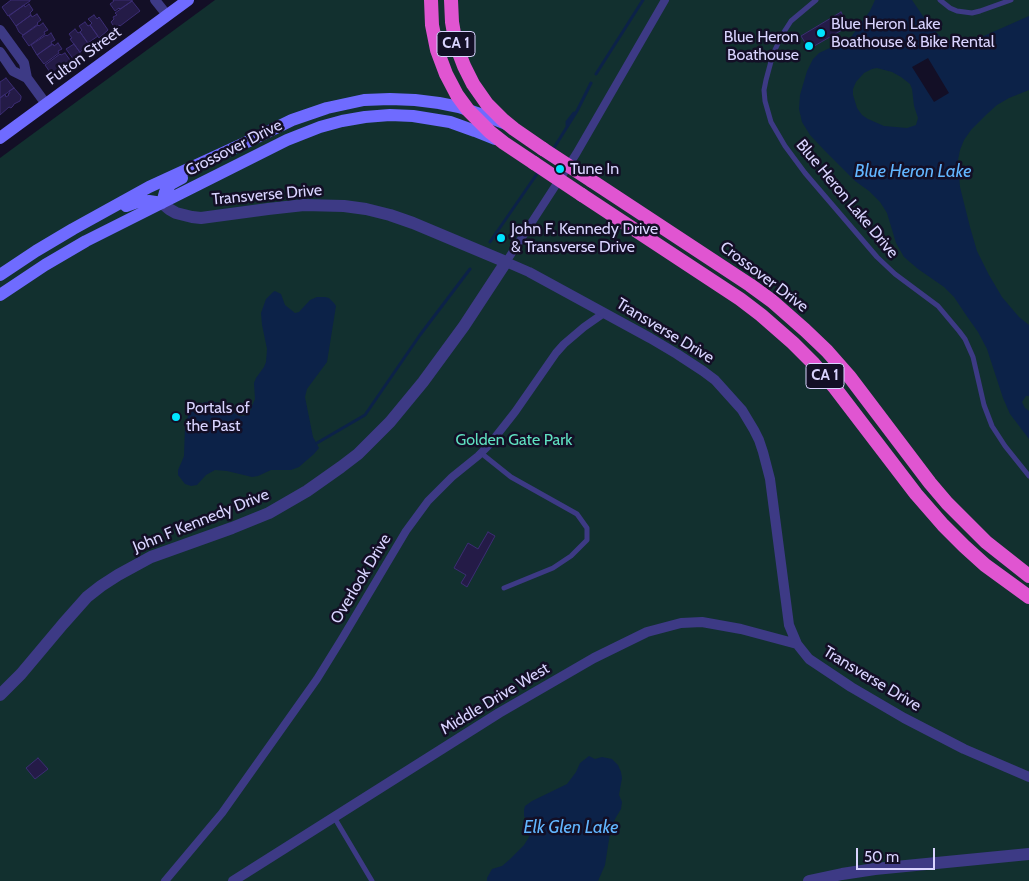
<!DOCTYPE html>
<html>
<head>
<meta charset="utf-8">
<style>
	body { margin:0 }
	#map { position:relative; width:1029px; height:881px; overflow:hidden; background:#130f26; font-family:Cabin,sans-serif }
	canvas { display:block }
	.scale { position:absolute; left:856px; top:848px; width:79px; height:22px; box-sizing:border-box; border:2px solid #d9d4ff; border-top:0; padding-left:6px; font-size:15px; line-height:18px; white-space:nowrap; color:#d9d4ff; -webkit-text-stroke:4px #130f26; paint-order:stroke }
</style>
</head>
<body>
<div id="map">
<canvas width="1029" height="881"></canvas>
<div class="scale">50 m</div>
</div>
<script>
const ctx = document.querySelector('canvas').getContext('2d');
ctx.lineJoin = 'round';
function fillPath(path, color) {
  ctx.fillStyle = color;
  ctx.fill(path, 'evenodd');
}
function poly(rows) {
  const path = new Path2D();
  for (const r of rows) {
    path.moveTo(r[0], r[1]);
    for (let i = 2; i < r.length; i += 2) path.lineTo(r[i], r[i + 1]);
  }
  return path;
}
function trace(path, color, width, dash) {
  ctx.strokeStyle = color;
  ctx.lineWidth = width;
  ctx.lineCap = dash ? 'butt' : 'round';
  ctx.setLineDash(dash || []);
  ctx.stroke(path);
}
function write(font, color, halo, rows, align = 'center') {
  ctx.font = font + ' Cabin,sans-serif';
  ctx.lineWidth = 5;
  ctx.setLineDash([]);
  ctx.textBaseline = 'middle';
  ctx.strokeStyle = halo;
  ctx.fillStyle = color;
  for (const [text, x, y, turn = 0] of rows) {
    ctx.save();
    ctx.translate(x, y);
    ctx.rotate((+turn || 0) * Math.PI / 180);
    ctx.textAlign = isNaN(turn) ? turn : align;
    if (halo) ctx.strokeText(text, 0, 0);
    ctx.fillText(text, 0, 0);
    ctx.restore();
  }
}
fillPath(poly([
	[215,0,1029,0,1029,881,0,881,0,158]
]), '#12302f');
fillPath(poly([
	[875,0,912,0,929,25,941,37,953,42,964,43,977,39,1029,16,1029,90,1009,98,997,105,987,114,971,130,964,140,960,150,958,160,960,187,970,227,977,251,989,275,1002,297,1019,317,1029,325,1029,396,1026,396,1022,402,1025,408,1029,411,1029,439,1010,414,1003,398,987,349,978,332,966,315,954,297,944,287,918,269,904,257,896,243,887,213,880,202,869,191,855,181,825,151,810,135,802,122,799,109,800,95,807,71,813,59,819,53,845,41,851,37,870,11],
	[877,68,892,72,901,77,910,84,912,89,914,106,918,118,916,125,907,128,884,126,868,119,862,115,857,108,853,95,853,89,856,82,864,73,872,69],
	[275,291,281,294,285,305,295,313,299,312,310,300,317,297,325,297,329,298,334,303,336,306,327,362,307,389,305,397,313,437,319,448,314,454,299,467,291,470,271,470,258,476,252,477,227,471,215,470,206,475,197,485,191,486,185,484,178,475,178,470,182,461,184,456,185,425,189,413,202,403,210,401,220,403,239,416,244,416,250,411,255,399,254,383,256,378,264,367,266,362,267,349,262,325,261,313,266,299,273,292],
	[589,756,595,759,602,757,612,759,618,765,621,772,622,778,619,795,622,802,621,809,615,819,610,833,605,865,598,881,487,881,487,878,492,869,502,866,509,860,524,845,529,837,531,828,524,816,524,810,525,806,532,801,567,784,576,772,580,763]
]), '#0c2248');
fillPath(poly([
	[928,58,949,93,934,102,912,67]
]), '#130f26');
trace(poly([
	[596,74,643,0],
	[567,125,567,122,574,113],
	[552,151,577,111,591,83],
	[490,242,539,171],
	[317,443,365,415,420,335,470,269]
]), '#0c2248', 3);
const building = poly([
	[11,0,30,0,30,1,8,16,2,7,11,0],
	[113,0,132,0,132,1,120,9,119,8,115,11,110,4,114,1,113,0],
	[132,1,140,11,120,26,119,25,115,28,111,22,114,19,113,17,117,15,115,13,132,1],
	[29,4,33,10,30,13,31,15,16,26,9,16,24,5,25,7,29,4],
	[841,12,847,24,840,28,842,30,809,49,801,36,841,12],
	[37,14,41,20,37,23,38,24,23,35,19,32,16,26,31,15,32,17,37,14],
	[94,15,97,19,99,17,108,30,99,38,90,25,92,23,88,19,94,15],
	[85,22,88,26,90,25,98,36,88,43,80,32,82,30,79,26,85,22],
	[43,23,48,30,44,32,45,34,29,46,22,36,38,25,39,26,43,23],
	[75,29,78,33,80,32,89,45,80,52,70,39,72,38,69,34,75,29],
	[51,33,55,40,51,42,52,44,37,55,31,45,46,35,47,36,51,33],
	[58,43,62,49,58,51,59,53,44,64,37,55,53,44,54,46,58,43],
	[74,44,81,54,74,60,66,49,74,44],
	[65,53,70,60,69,62,52,75,45,65,60,54,61,55,65,53],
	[6,78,14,88,0,98,0,82,6,78],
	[14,88,21,96,21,98,20,101,14,104,13,106,11,108,9,107,0,115,0,98,5,94,6,97,9,95,8,94,10,93,9,91,14,88],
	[488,532,495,536,467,587,461,583,466,575,454,568,468,543,478,549,488,532],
	[38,758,48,769,35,779,26,768,38,758]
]);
fillPath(building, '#241b47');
trace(building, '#3b2d73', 1);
trace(poly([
	[816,0,791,21,782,35,773,54,766,80,764,90,765,101,771,122,785,146,805,173,877,257,895,274,938,306,959,331,965,339,973,357,984,405,992,426,1005,446,1029,476],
	[940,0,950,8,957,11,972,13,980,11,1011,0],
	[481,453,511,477,577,514,587,528,587,540,571,556,553,568,504,588],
	[334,817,372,881]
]), '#3d3a85', 5);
trace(poly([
	[506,262,576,154,665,0],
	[165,881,222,813,317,679,343,637,406,531,428,501,452,477,478,456,489,445,515,412,556,353,564,344,584,327,604,313]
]), '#3d3a85', 8);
trace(poly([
	[155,0,167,15],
	[0,30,24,63,27,78],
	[0,52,13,71,27,78,46,104],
	[506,262,529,272,650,338,677,354,703,371,715,380,742,410,754,430,759,440,763,452,770,479,789,625,797,644,809,659,851,687,904,718,964,749,1029,777],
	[233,881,499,713,594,658,647,632,681,623,702,622,741,629,797,644]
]), '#3d3a85', 10);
trace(poly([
	[0,695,21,674,63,624,87,597,101,586,118,575,151,557,232,528,269,513,307,491,341,467,358,454,390,422,423,382,464,326,506,262,413,223,390,215,366,209,344,206,304,205,268,209,201,218,192,217,176,213,169,209,162,203],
	[809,881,842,874,875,869,1029,854]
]), '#3d3a85', 12);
trace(poly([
	[0,138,188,0],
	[126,206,137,202,149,201,162,203,165,192,171,184,182,178],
	[0,275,36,251,73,229,149,187,249,141,292,120,327,108,364,100,390,99,415,100,439,103,459,107,483,115,506,124],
	[0,295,45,265,86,241,287,140,320,127,342,121,365,117,390,115,413,116,450,122,475,131,495,139]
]), '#6f6bff', 12);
trace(poly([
	[431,0,432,25,437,50,446,74,457,95,468,110,490,132,504,143,534,163],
	[451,0,452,22,456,45,464,66,473,84,487,104,503,120,514,129,543,149],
	[592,181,750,285,772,301,805,330,827,351,849,376,930,483,947,503,986,542,1029,576],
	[582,195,740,299,761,315,793,343,814,364,835,388,916,494,943,525,964,546,985,565,1029,597]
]), '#e055d1', 14);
trace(poly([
	[543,149,592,181],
	[534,163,582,195]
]), '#e055d1', 14);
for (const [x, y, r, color] of [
	[821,33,5,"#00e5ff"],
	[809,46,5,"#00e5ff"],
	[560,169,5,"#00e5ff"],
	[501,238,5,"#00e5ff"],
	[176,417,5,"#00e5ff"]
]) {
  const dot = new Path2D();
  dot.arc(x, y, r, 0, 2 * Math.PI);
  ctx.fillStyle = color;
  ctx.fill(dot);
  trace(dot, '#130f26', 2);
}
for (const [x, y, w] of [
	[456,44,38],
	[825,376,38]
]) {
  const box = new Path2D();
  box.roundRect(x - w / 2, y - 12.5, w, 25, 4);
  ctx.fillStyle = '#130f26';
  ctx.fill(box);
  trace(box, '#d9d4ff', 1);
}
write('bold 15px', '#d9d4ff', null, [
	["CA 1",456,44],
	["CA 1",825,376]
]);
write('16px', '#d9d4ff', '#130f26', [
	["Blue Heron Lake",831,24],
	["Boathouse & Bike Rental",831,42],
	["Blue Heron",799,37,"right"],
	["Boathouse",799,55,"right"],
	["Tune In",570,169],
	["John F. Kennedy Drive",511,229],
	["& Transverse Drive",511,247],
	["Portals of",186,408],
	["the Past",186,426]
], 'left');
write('16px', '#d9d4ff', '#130f26', [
	["Fulton Street",84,56,-36],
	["Crossover Drive",234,148,-27],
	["Transverse Drive",267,195,-5],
	["Blue Heron Lake Drive",847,199,50],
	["Crossover Drive",764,277,37],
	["Transverse Drive",665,331,31],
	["John F Kennedy Drive",201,521,-22],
	["Overlook Drive",361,579,-59],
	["Transverse Drive",872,679,31],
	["Middle Drive West",495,699,-31]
]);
write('16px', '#5fe0c0', '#130f26', [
	["Golden Gate Park",514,440]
]);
write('italic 18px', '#62b6ff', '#130f26', [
	["Blue Heron Lake",913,172],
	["Elk Glen Lake",571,828]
]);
</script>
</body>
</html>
